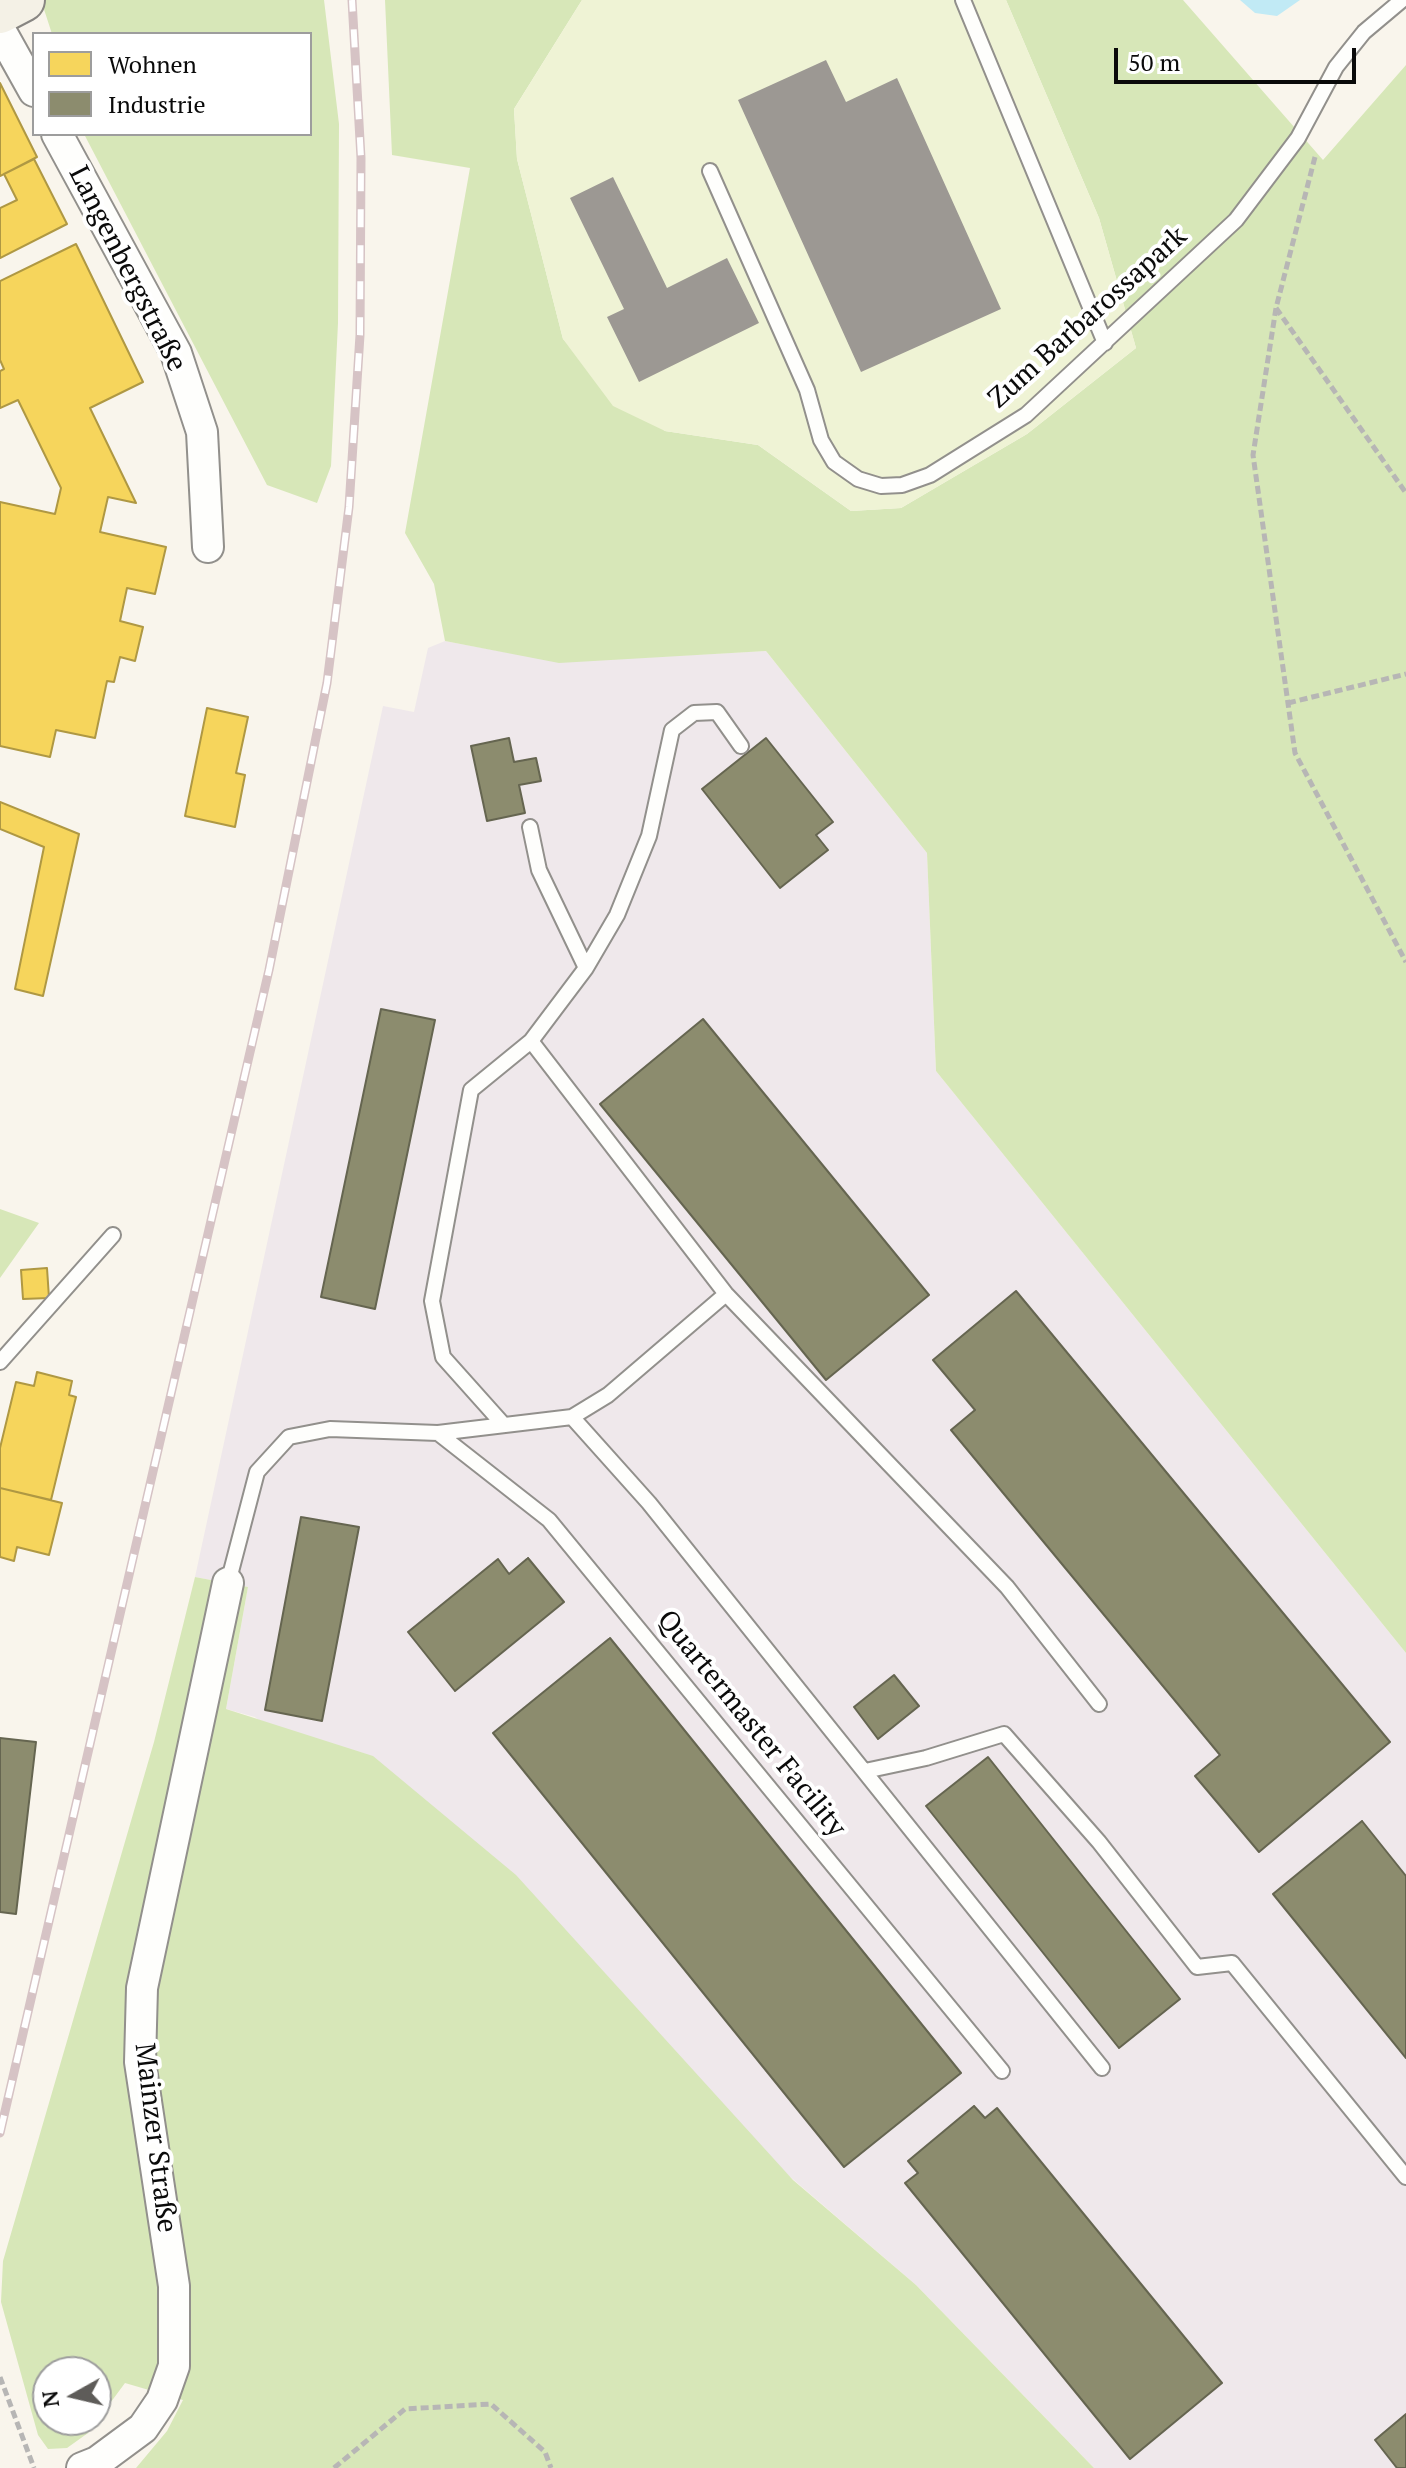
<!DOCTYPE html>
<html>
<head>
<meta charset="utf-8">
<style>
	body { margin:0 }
	#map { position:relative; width:1406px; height:2468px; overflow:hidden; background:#f9f5ec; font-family:"PT Serif",serif }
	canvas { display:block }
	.legend { position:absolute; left:32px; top:32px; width:280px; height:104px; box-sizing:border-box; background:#fff; border:2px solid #9d9d9d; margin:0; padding:10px 14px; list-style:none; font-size:24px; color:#0a0a0a }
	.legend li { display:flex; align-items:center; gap:16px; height:40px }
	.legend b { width:40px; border:2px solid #9d9d9d }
	.north { position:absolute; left:32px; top:2356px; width:80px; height:80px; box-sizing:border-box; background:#fff; border:2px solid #9d9d9d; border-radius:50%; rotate:262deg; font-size:22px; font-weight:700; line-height:32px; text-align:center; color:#0a0a0a }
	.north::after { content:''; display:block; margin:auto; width:28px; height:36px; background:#5e5c59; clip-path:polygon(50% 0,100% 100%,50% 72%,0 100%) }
	.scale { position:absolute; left:1114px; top:48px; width:242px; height:36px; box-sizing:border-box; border:4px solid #0a0a0a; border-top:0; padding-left:10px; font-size:24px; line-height:28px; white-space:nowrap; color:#0a0a0a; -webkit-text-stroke:6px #fff; paint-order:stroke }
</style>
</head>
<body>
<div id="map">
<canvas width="1406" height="2468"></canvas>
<ul class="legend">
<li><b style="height:22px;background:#f6d55c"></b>Wohnen</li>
<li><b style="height:22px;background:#8c8c6e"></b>Industrie</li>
</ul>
<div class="north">N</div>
<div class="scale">50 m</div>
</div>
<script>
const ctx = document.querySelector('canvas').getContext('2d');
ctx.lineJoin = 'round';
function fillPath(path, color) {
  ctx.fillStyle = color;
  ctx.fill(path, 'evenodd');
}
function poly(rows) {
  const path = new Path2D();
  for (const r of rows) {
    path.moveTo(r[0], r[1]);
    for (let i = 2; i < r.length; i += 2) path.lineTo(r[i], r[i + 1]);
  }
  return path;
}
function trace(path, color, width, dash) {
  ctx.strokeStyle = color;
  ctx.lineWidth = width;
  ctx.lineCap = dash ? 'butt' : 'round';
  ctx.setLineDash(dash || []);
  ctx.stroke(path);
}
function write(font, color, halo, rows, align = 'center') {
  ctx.font = font + ' "PT Serif",serif';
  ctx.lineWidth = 8;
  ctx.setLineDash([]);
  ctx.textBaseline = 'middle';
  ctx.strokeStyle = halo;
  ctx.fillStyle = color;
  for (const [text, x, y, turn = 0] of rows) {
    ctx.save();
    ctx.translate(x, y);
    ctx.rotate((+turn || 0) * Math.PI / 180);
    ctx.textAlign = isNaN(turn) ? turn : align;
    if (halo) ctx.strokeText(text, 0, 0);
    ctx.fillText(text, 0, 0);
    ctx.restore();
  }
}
fillPath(poly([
	[445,641,559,662,766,651,927,853,936,1071,1406,1653,1406,2468,1094,2468,916,2285,255,1717,226,1709,248,1587,195,1577,383,706,414,712,428,648]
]), '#efe8eb');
fillPath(poly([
	[41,0,324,0,339,124,338,323,331,466,317,503,267,485,84,134,310,134,310,34,52,34],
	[385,0,582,0,514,109,517,159,563,339,665,431,758,445,851,511,901,508,1027,434,1136,348,1099,218,1006,0,1183,0,1323,160,1406,65,1406,1653,936,1071,927,853,766,651,559,663,445,641,434,584,405,533,470,168,392,155],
	[0,1209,39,1223,0,1278],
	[195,1577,248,1587,226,1709,373,1756,516,1875,793,2180,916,2285,1094,2468,136,2468,167,2431,183,2400,125,2383,88,2433,67,2448,48,2449,38,2435,1,2302,3,2261,154,1742],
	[48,2372,96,2372,96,2420,48,2420]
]), '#d7e7b8');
fillPath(poly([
	[582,0,1006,0,1099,218,1136,348,1027,434,901,508,851,511,758,445,665,431,613,406,563,339,517,159,514,109]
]), '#eff3d5');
fillPath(poly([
	[1240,0,1300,0,1277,16,1255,13]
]), '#c1eaf5');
const homes = poly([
	[0,83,37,157,0,176,0,83],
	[34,159,67,224,0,258,0,208,17,200,4,174,34,159],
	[76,244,143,382,90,408,136,503,108,497,100,532,166,547,155,594,127,588,120,621,143,627,135,661,120,657,114,682,107,681,95,738,56,730,50,757,0,746,0,502,55,514,61,488,18,400,0,408,0,371,4,369,0,360,0,281,76,244],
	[207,708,248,717,236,773,245,775,235,827,185,816,207,708],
	[0,802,79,834,43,996,15,989,44,847,0,829,0,802],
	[47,1268,49,1298,23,1299,21,1270,47,1268],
	[37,1372,72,1381,69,1395,76,1397,51,1500,0,1488,0,1448,16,1382,34,1386,37,1372],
	[0,1488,62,1503,49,1555,17,1547,14,1561,0,1557,0,1488]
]);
fillPath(homes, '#f6d55c');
trace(homes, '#af9843', 2);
const industry = poly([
	[509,738,514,762,536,758,541,781,519,785,525,813,487,821,471,746,509,738],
	[766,738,833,822,816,835,828,850,780,888,702,789,766,738],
	[381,1009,435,1020,375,1309,321,1297,381,1009],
	[703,1019,929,1295,826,1380,600,1104,703,1019],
	[1016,1291,1390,1742,1259,1852,1195,1776,1220,1755,951,1430,975,1410,933,1360,1016,1291],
	[301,1517,359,1527,322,1721,265,1710,301,1517],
	[528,1558,564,1602,455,1691,408,1632,498,1559,509,1574,528,1558],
	[610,1638,961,2073,844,2167,493,1733,610,1638],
	[894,1675,919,1706,878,1739,854,1707,894,1675],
	[0,1738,36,1742,16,1914,0,1912,0,1738],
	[988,1757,1180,1999,1119,2048,926,1806,988,1757],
	[1362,1821,1406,1876,1406,2058,1273,1894,1362,1821],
	[974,2106,985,2118,997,2108,1222,2383,1130,2459,905,2183,918,2173,908,2161,974,2106],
	[1406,2414,1406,2468,1397,2468,1375,2440,1406,2414]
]);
fillPath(industry, '#8c8c6e');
trace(industry, '#656550', 2);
fillPath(poly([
	[826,60,846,102,897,78,1001,309,861,372,738,100],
	[613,177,667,288,727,258,759,323,639,382,607,317,624,309,570,198]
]), '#9c9893');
const lane = poly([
	[963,0,1105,343],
	[710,171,807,390,821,440,834,462,858,479,881,486,902,485,930,475,1026,415,1236,220,1298,138,1336,67,1364,32,1402,0],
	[586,968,617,915,649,836,672,730,694,713,717,712,741,746],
	[531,1041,726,1294,1007,1587,1099,1704],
	[0,1362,113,1235],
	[572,1417,649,1503,1102,2068],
	[502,1423,443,1357,432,1301,471,1090,531,1041,586,968,539,870,530,827],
	[438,1433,572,1417,608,1395,726,1294],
	[228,1583,257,1472,289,1437,330,1429,438,1433,549,1520,1002,2071],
	[865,1771,926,1758,1004,1734,1099,1842,1197,1967,1232,1963,1406,2177]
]);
const street = poly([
	[0,30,34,91],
	[57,134,176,353,202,432,208,547],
	[82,2468,97,2462,143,2428,162,2400,174,2366,174,2286,140,2062,142,1988,228,1583]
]);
const secondary = poly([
	[0,12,23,0]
]);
trace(lane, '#92908c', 18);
trace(street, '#92908c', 34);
trace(secondary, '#888682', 46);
trace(poly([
	[1315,157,1276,308,1253,455,1295,753,1406,962],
	[1276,308,1406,493],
	[1288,703,1406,674],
	[0,2377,34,2468],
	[334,2468,405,2409,491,2404,545,2452,551,2468]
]), '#b7b6b5', 5, [8, 4]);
trace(lane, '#fefefc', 14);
trace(street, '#fefefc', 30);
trace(secondary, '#f4f1e6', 42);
const rail = poly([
	[0,2133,269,970,327,683,349,507,360,335,361,158,352,0]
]);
trace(rail, '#d6c3c5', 9);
trace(rail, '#fff', 6, [18]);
write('28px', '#0a0a0a', '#fff', [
	["Langenbergstraße",127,269,63],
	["Zum Barbarossapark",1088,318,-42],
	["Quartermaster Facility",751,1724,51],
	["Mainzer Straße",155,2138,83]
]);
</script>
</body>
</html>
